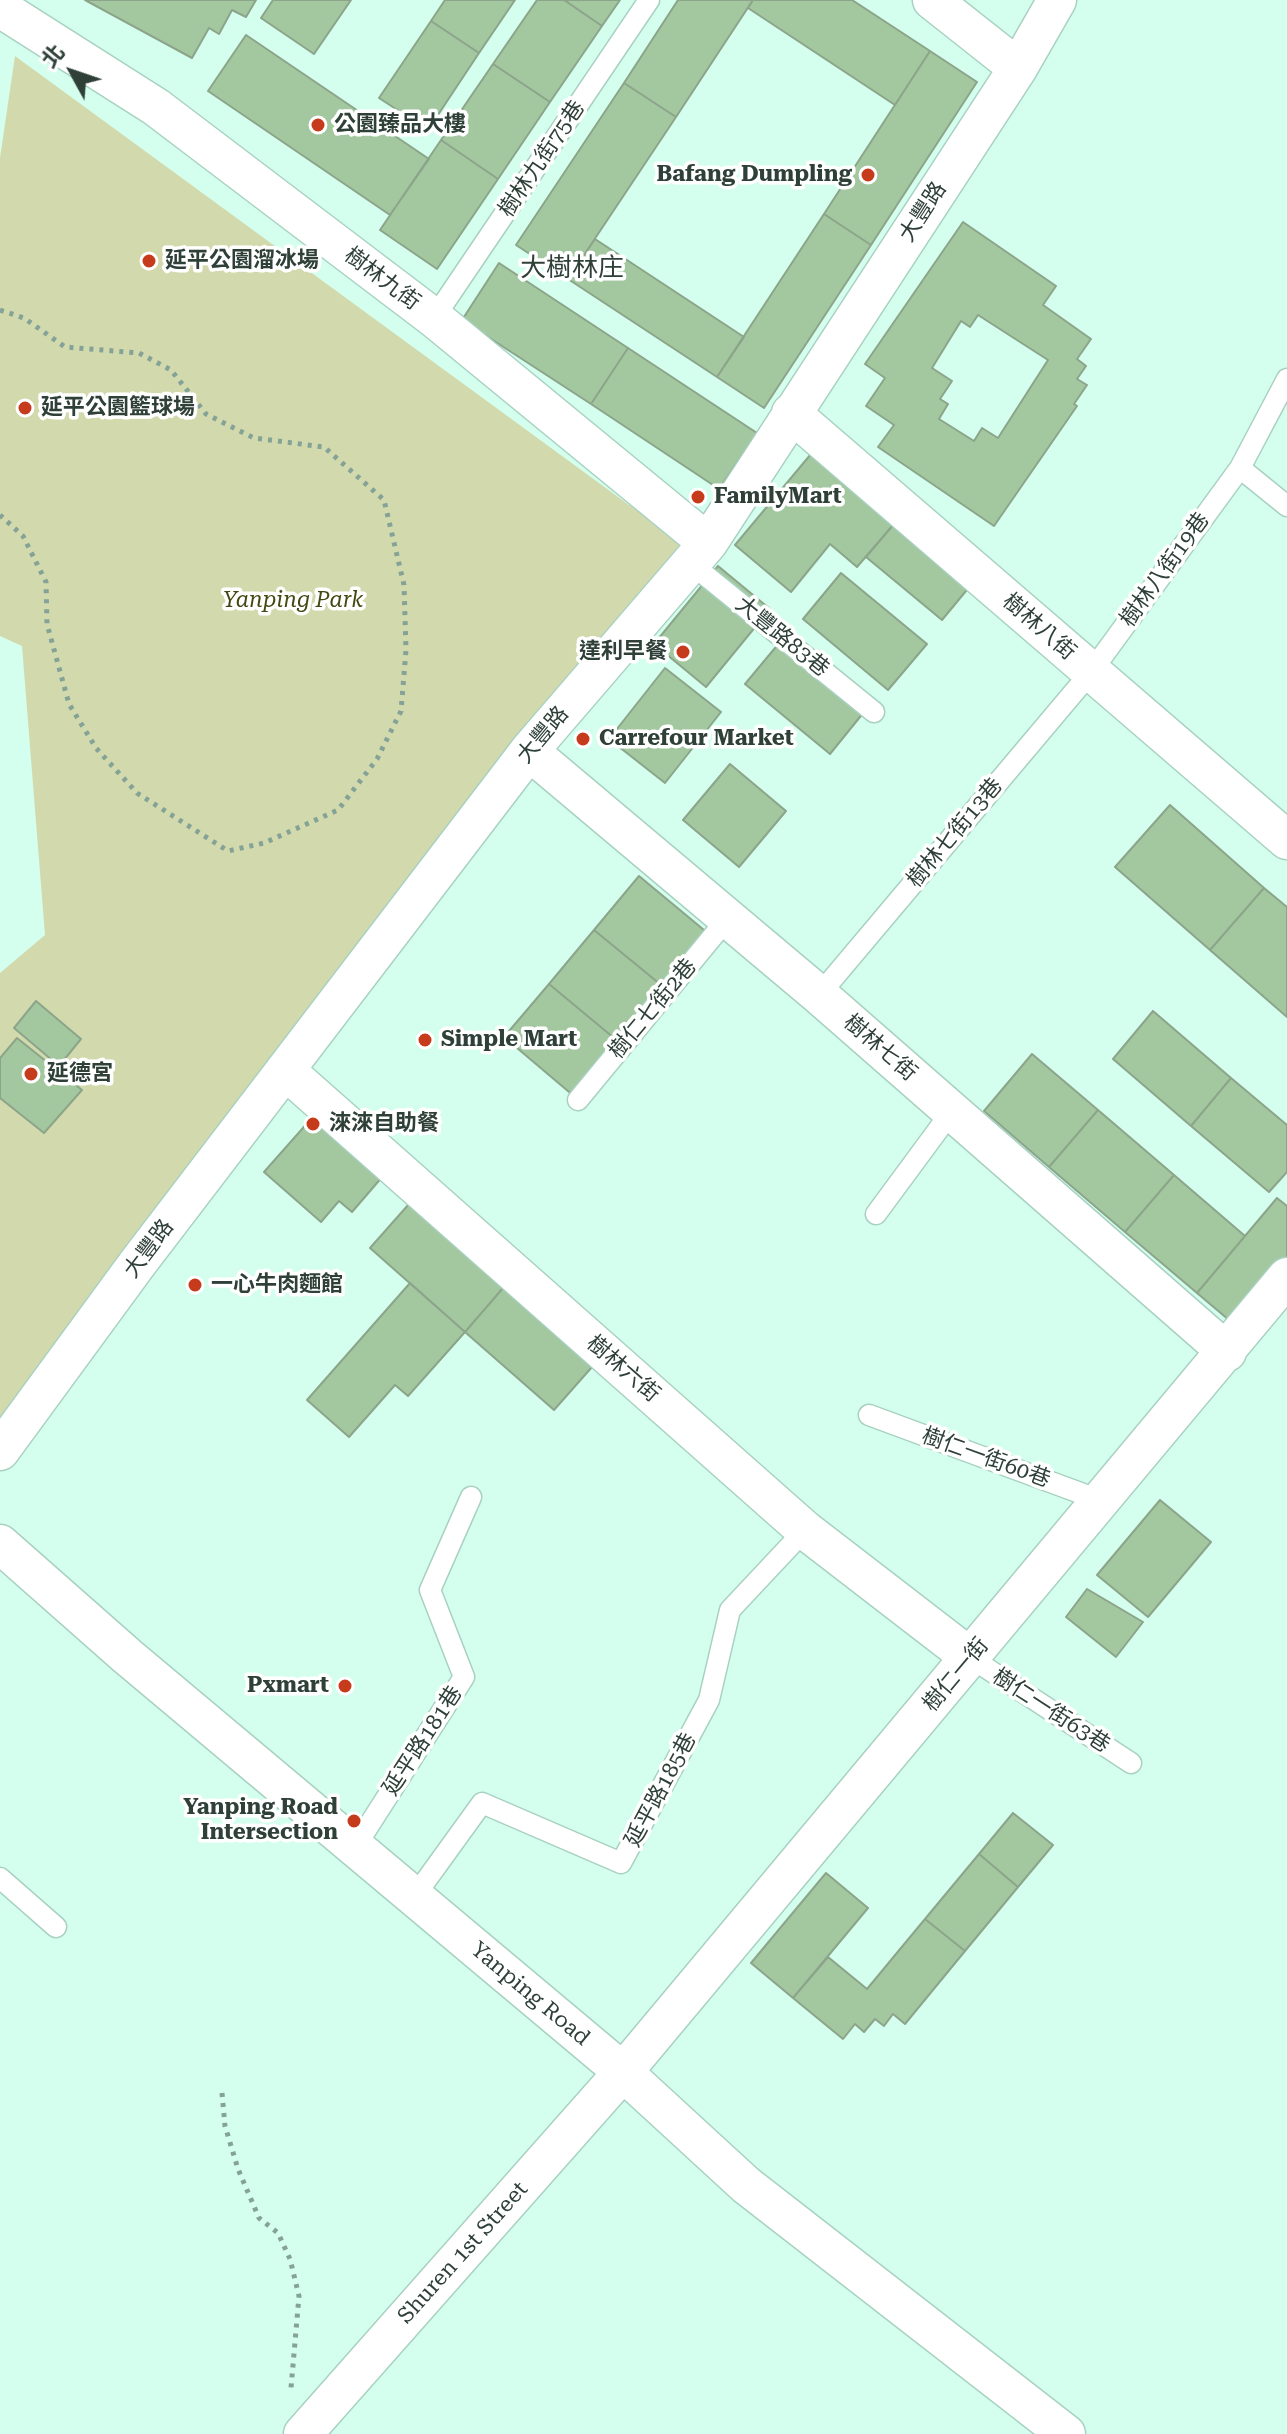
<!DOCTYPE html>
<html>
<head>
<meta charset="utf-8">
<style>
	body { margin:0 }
	#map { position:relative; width:1287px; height:2434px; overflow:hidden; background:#d4feee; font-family:"Roboto Serif","Noto Sans TC",serif }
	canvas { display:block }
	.north { position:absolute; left:32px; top:32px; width:80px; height:80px; -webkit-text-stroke:6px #fff; paint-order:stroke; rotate:310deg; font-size:22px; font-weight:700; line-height:32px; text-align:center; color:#2f4039 }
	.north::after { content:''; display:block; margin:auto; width:28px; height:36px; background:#2f4039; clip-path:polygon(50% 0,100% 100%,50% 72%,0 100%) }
</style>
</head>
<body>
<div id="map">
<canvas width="1287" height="2434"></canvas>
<div class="north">北</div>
</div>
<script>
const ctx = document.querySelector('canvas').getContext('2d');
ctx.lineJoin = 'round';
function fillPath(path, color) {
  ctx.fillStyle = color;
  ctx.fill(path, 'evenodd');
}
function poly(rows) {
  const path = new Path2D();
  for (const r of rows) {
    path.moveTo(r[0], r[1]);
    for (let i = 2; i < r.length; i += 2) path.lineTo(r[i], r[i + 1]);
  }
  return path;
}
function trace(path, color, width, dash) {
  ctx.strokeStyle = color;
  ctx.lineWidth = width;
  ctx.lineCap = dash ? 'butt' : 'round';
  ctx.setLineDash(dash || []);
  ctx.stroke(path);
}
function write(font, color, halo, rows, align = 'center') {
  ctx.font = font + ' "Roboto Serif","Noto Sans TC",serif';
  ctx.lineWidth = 7;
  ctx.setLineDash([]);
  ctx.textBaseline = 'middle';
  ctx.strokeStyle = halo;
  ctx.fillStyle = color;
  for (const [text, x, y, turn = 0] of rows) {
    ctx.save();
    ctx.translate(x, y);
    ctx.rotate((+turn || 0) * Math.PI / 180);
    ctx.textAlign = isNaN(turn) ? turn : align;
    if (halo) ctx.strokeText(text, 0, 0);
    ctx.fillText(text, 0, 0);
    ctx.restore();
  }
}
fillPath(poly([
	[15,56,681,543,285,1070,0,1434,0,973,45,935,22,646,0,636,0,158]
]), '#d2daad');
const building = poly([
	[85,0,256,0,246,17,232,10,219,34,209,28,192,58,85,0],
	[273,0,351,0,314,54,261,18,273,0],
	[445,0,515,0,479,53,431,21,445,0],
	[537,0,564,0,602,26,550,102,493,64,537,0],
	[564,0,620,0,602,26,564,0],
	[678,0,753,0,676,117,624,83,678,0],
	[753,0,852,0,930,51,895,105,748,8,753,0],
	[431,21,479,53,428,130,379,98,431,21],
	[246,35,429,159,390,215,208,91,246,35],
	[930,51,977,82,871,245,824,214,930,51],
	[493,64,550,102,498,179,441,140,493,64],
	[624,83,676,117,568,279,516,245,624,83],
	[441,140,498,179,437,269,380,230,441,140],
	[824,214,871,245,764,408,717,377,824,214],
	[963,222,1056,286,1043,305,1091,339,1077,359,1086,366,1077,379,1087,385,1074,404,1077,406,994,526,878,447,894,425,866,406,885,378,865,364,963,222],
	[978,315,1048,360,998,438,982,428,974,441,939,419,948,404,940,399,952,381,932,368,961,321,970,327,978,315],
	[595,239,744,337,717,377,568,279,595,239],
	[499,263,628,348,591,404,462,320,499,263],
	[628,348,757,433,719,489,591,404,628,348],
	[821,442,905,511,857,567,830,544,791,592,735,545,821,442],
	[905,511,980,574,942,620,866,557,905,511],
	[718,566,770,609,706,687,654,644,718,566],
	[841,573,927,644,888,690,803,619,841,573],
	[780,642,864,712,830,754,745,684,780,642],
	[665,668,721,712,665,783,609,739,665,668],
	[730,764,786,811,739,867,683,820,730,764],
	[1170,805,1264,888,1210,950,1115,867,1170,805],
	[639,876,710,935,666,989,594,930,639,876],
	[1264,888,1287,907,1287,1017,1210,950,1264,888],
	[594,930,666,989,620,1043,549,984,594,930],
	[549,984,620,1043,575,1097,504,1037,549,984],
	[36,1001,81,1039,59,1066,14,1028,36,1001],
	[1153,1011,1231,1078,1191,1126,1113,1059,1153,1011],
	[17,1038,82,1090,44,1133,0,1098,0,1058,17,1038],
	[1032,1054,1098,1110,1049,1167,984,1111,1032,1054],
	[1231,1078,1287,1125,1287,1172,1269,1192,1191,1126,1231,1078],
	[1098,1110,1174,1175,1125,1232,1049,1167,1098,1110],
	[318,1111,383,1176,352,1212,339,1201,321,1222,264,1172,318,1111],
	[1174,1175,1245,1236,1197,1293,1125,1232,1174,1175],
	[1277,1198,1287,1206,1287,1266,1236,1326,1197,1293,1277,1198],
	[409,1204,503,1288,465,1332,370,1248,409,1204],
	[410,1283,465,1332,408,1396,395,1385,349,1437,307,1400,410,1283],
	[503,1288,592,1367,554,1410,465,1332,503,1288],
	[1160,1500,1211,1542,1148,1617,1097,1575,1160,1500],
	[1087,1589,1143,1622,1116,1657,1066,1617,1087,1589],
	[1013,1813,1053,1845,1018,1887,979,1854,1013,1813],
	[979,1854,1018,1887,965,1951,925,1919,979,1854],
	[826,1873,868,1908,793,1998,751,1963,826,1873],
	[925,1919,965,1951,905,2024,893,2014,884,2026,875,2019,864,2032,855,2024,843,2039,793,1998,828,1957,867,1989,925,1919]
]);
fillPath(building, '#a3c79f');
trace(building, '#8ca58a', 2);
const service = poly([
	[434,318,649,0],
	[1240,468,1287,506],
	[689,562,874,712],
	[819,995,1091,672,1240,468,1287,379],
	[578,1100,728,918],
	[876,1214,952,1111],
	[869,1415,1102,1501],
	[971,1658,1131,1763],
	[355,1847,464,1677,430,1590,471,1497],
	[0,1878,56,1927],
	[414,1897,482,1803,621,1863,709,1700,730,1610,805,1530]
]);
const minor = poly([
	[932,0,1018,68],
	[0,8,156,107,434,318,708,543],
	[791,413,1287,840],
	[529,751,819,995,1227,1352],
	[285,1070,805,1530,971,1658],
	[0,1451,137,1264,529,751,708,543,1018,68,1057,0],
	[0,1544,127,1656,623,2072,746,2185,1066,2434],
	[303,2434,623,2072,1287,1277]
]);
trace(service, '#a8d1c1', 23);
trace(minor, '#a8d1c1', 41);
trace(poly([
	[0,310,24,318,65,347,139,353,171,370,206,414,254,438,324,447,384,500,404,585,406,650,401,711,377,759,338,810,264,843,228,851,137,793,96,748,69,704,47,624,46,582,23,536,0,515],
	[222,2093,225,2126,238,2169,259,2218,278,2233,290,2259,299,2296,291,2388]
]), '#84a296', 5, [4, 6]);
trace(service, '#fff', 20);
trace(minor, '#fff', 38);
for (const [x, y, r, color] of [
	[318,125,8,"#c53b1b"],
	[868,175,8,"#c53b1b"],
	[149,261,8,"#c53b1b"],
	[25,408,8,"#c53b1b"],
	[698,497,8,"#c53b1b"],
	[683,652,8,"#c53b1b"],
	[583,739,8,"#c53b1b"],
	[425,1040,8,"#c53b1b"],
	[31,1074,8,"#c53b1b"],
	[313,1124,8,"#c53b1b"],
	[195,1285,8,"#c53b1b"],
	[345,1686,8,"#c53b1b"],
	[354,1821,8,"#c53b1b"]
]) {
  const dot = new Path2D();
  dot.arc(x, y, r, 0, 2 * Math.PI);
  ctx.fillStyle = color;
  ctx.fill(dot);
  trace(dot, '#fff', 3);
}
write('bold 22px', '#2f4039', '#fff', [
	["公園臻品大樓",334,125],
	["Bafang Dumpling",852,175,"right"],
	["延平公園溜冰場",165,261],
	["延平公園籃球場",41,408],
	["FamilyMart",714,497],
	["達利早餐",667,652,"right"],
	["Carrefour Market",599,739],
	["Simple Mart",441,1040],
	["延德宮",47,1074],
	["淶淶自助餐",329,1124],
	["一心牛肉麵館",211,1285],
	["Pxmart",329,1686,"right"],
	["Yanping Road",338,1808,"right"],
	["Intersection",338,1833,"right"]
], 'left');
write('22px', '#2f4039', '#fff', [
	["樹林九街75巷",542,159,-56],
	["大豐路",923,212,-57],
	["樹林九街",382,279,37],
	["樹林八街19巷",1165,570,-54],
	["樹林八街",1039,627,41],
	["大豐路83巷",782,637,39],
	["大豐路",543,735,-50],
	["樹林七街13巷",955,833,-50],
	["樹仁七街2巷",653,1009,-50],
	["樹林七街",880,1048,41],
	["大豐路",149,1249,-53],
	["樹林六街",623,1369,41],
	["樹仁一街60巷",986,1458,20],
	["樹仁一街",956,1675,-50],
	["樹仁一街63巷",1051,1711,33],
	["延平路181巷",423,1741,-57],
	["延平路185巷",661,1790,-62],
	["Yanping Road",530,1994,40],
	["Shuren 1st Street",463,2253,-48]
]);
write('italic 22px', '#434910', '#fff', [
	["Yanping Park",293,601]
]);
write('26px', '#2f4039', '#fff', [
	["大樹林庄",572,268]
]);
</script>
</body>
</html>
